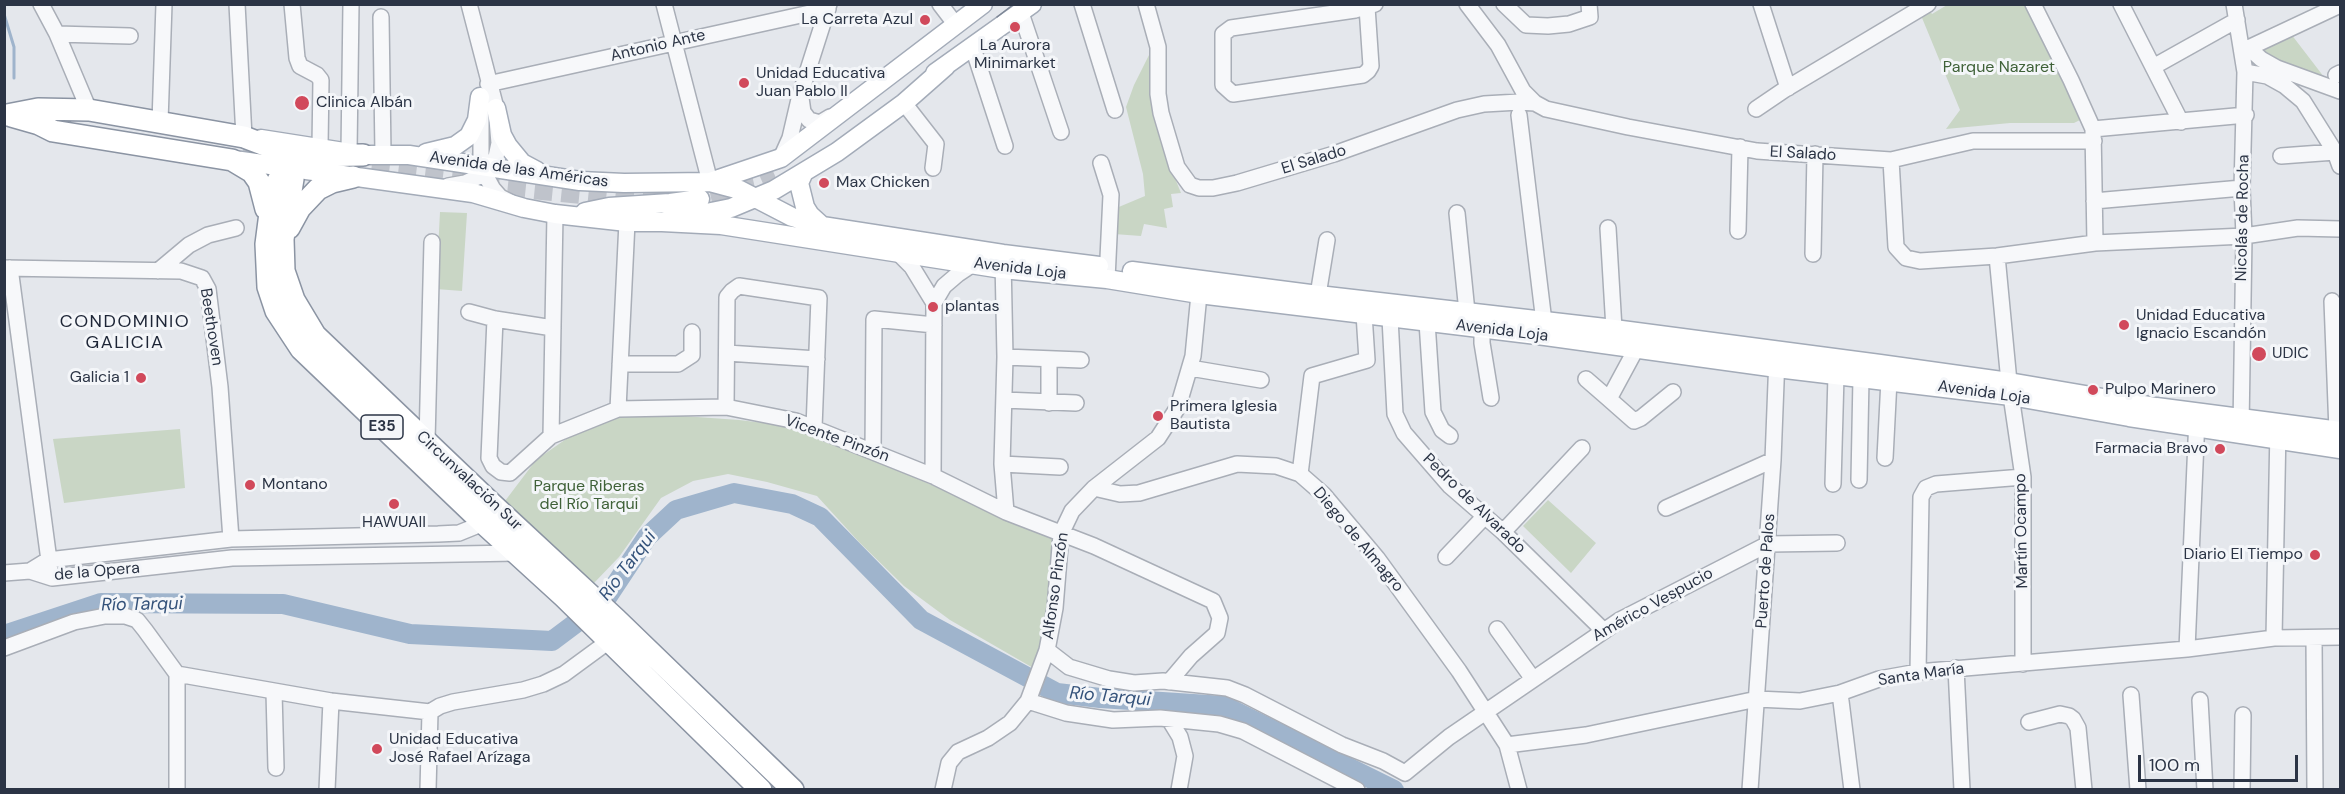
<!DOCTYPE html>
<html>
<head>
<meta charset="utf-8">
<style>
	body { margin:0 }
	#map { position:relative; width:2345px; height:794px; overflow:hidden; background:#e4e7ec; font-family:"DM Sans",sans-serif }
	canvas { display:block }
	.frame { position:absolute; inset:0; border:6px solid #2b3445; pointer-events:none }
	.scale { position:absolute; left:2138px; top:755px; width:160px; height:27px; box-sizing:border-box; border:3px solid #2b3445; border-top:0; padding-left:8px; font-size:18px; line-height:21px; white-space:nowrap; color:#2b3445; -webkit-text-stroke:4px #f4f6f9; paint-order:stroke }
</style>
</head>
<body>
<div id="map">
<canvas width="2345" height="794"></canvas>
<div class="frame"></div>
<div class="scale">100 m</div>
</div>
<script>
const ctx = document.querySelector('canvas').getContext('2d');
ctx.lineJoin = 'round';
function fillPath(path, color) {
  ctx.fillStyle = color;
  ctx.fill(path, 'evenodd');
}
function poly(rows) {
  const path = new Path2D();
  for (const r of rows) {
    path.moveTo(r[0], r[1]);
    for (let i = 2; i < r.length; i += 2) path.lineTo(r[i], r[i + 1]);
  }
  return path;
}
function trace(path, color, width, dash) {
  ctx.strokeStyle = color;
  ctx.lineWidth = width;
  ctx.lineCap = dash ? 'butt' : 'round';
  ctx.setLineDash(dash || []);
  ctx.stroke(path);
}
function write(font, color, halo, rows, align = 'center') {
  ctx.font = font + ' "DM Sans",sans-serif';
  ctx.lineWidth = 6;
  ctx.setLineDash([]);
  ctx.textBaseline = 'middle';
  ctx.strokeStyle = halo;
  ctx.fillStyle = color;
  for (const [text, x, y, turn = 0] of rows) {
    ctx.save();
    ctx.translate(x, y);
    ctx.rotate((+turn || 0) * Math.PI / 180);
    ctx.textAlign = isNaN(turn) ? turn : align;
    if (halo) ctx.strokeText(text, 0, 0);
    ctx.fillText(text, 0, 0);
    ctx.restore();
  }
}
fillPath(poly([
	[1947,5,2026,5,2081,111,2080,120,2074,123,2010,123,1946,129,1960,110,1920,13,1928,8,1932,14],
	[2291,34,2324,77,2285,66,2257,50],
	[1152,49,1168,161,1181,193,1171,194,1173,207,1164,209,1167,228,1144,224,1141,236,1114,234,1114,209,1145,196,1143,174,1126,107,1134,85],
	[440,212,467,213,462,291,436,289],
	[627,412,739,420,781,425,838,444,1046,535,1054,540,1041,660,1035,669,950,620,904,586,859,542,817,496,767,482,728,474,693,481,661,498,619,557,594,583,505,501,536,460,579,430],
	[180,429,185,488,64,503,53,439],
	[1548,500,1596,543,1571,573,1523,526]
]), '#c9d6c5');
trace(poly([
	[4,14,14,47,14,78]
]), '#9fb4cc', 3);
trace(poly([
	[4,635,101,603,283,604,410,634,552,641,604,602,647,537,676,510,734,493,792,504,820,517,921,620,1057,693,1100,698,1224,706,1394,790]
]), '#9fb4cc', 20);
trace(poly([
	[243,151,282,158],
	[345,162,469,177],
	[454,182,630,200],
	[616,194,696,191],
	[684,199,700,199,758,186,776,178]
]), '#bfc3cb', 18, [18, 9]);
const minor = poly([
	[41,4,57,34,89,110],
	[237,4,244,137],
	[292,4,297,58,300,66,317,75,321,80,320,146],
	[664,4,710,182],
	[940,4,956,25],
	[1082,4,1115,110],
	[1146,4,1158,47,1158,94,1161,113,1177,167,1190,185,1199,188,1213,188,1237,183,1334,154,1457,110,1484,104,1519,102,1535,103,1546,109,1628,127,1757,151,1891,160,1896,247,1906,258,1920,261,1997,256,2095,243,2244,236,2298,228,2340,229],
	[1467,4,1498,45,1523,91,1535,103],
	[1504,4,1526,25,1548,26,1569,24,1590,17,1589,4],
	[1761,4,1788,88],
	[2033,4,2071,80,2093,129,2095,243],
	[2121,4,2181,122],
	[2234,4,2245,72,2242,188,2244,236,2241,427],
	[1367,7,1371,66,1368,71,1363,75,1233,94,1223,85,1223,34,1231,28,1355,10,1375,4],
	[1021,13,1061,132],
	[381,17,383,154],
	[57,34,130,36],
	[973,48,1005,146],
	[2249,48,2261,59,2277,68,2340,91],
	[2242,51,2340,5],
	[2153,67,2237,20],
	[2245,72,2267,76,2285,86,2303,101,2335,152,2340,166],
	[2336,75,2340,73],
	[488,84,828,9],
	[801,98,803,112,809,120,820,123,830,117],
	[904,103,936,144,933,168],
	[481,109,481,167,493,189,500,197,510,202],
	[1756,109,1784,90,1928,4],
	[1519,115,1544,322],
	[160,122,164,4],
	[2093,129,2246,115],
	[349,152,351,4],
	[2281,156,2335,152],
	[781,158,790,138,800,95,829,4],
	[1891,160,1973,141,2094,141],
	[1101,163,1111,195,1107,279],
	[448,186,465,183,484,174,496,157,499,143,496,108,469,4],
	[2094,201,2242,188],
	[1457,213,1467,312],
	[1608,228,1614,329],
	[1738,231,1740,147],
	[899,254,912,267,934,303],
	[1813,254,1815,154],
	[1997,256,2009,382,2023,477,2023,664],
	[1003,260,1005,357,1002,464,1006,512],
	[4,268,181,271,202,278,208,289,220,387,231,539],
	[10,268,50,568],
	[158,271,189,245,208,235,236,228],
	[1318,295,1327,240],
	[2332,301,2337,431],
	[469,312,495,319,553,328],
	[1390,318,1395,414,1404,433,1450,486,1503,532,1603,630],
	[495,319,489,458,493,466,501,472,510,473,551,436,618,409,726,407,796,421,933,476,1006,512,1094,546,1213,601,1220,618,1217,633,1191,656,1169,682],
	[1427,322,1433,412,1442,430,1450,436],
	[1482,329,1482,343,1491,398],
	[1636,349,1609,399,1634,421,1641,418,1673,392],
	[727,353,817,359],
	[1005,357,1081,360],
	[620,364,678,364,692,355,692,332],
	[1190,368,1261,380],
	[1586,379,1609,399],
	[1004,400,1076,403],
	[1049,403,1049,359],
	[726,407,727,297,732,291,739,286,819,298,814,428],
	[618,409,627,222],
	[551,436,555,214],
	[427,441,432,242],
	[873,451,874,319,934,325],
	[1885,458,1889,380],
	[1002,464,1060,467],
	[1300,474,1312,376,1367,360,1364,314],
	[933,476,934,303,944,286,958,274,973,264],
	[1859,480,1861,378],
	[1833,484,1836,375],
	[1094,488,1120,494,1139,493,1237,464,1276,466,1300,474,1324,495,1377,558,1459,671,1507,745,1519,790],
	[1666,508,1773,460],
	[1503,532,1582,448],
	[1446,557,1485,516],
	[30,571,48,560,231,539,438,534,459,533,491,520],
	[4,573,30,571,52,578,232,558,517,553],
	[1497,629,1533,679],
	[2274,638,2278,428],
	[2314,638,2315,790],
	[4,648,74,622,105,616,125,616,137,620,145,630,177,674],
	[2187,649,2197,418],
	[1047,650,1069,667,1109,679,1134,683,1163,681,1227,688,1245,695,1342,745,1383,761,1405,773,1449,737,1620,620,1768,544,1837,543],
	[1956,668,1962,790],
	[1918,672,1921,497,1926,488,1936,484,2023,477],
	[274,692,276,768],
	[1840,693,1852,790],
	[2131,695,2138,790],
	[2200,700,2205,790],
	[1028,701,1066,713,1113,720,1160,718,1219,724,1243,731,1357,790],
	[1169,719,1180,737,1185,756,1179,790],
	[2029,722,2060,714,2069,716,2073,719,2078,728,2084,790],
	[1507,745,1586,735,1757,699,1800,701,1840,693,1879,679,1918,672,2187,649,2274,638,2340,637],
	[177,790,177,674,331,701,430,712,440,706,453,702,523,690,543,684,564,674,609,641],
	[327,790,331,701],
	[428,790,430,712],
	[943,790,949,763,958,752,988,738,1010,723,1028,701,1047,650,1055,608,1061,534,1072,511,1094,488,1158,438,1178,407,1193,356,1200,284],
	[1750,790,1773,460,1777,357],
	[2242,790,2243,715]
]);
const major = poly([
	[935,73,1032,4],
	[496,108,502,135,508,146,522,163,537,171],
	[261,139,363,155,409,155,580,181,624,183,710,182,781,158,983,4],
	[426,153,455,146,469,136,477,120,480,97],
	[234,160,473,193,524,208,555,214,627,222,662,222,731,208,774,190,837,152,904,103,946,66],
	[803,174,799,183,805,207,810,215,821,225],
	[710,182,740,190,792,217,822,226,1003,254,1099,266],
	[585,212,609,207,670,203,700,199],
	[662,222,721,225,1002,269,1107,279,1199,294,1545,336,1777,368,2011,396,2129,417,2340,449],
	[1132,271,1318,295,1614,329,1880,364,2009,382,2156,407,2340,431]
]);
const highway = poly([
	[7,115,38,109,89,110,244,137,278,150,286,157,293,179,283,239,284,271,294,300,315,335,491,503,616,619,793,790],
	[11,116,39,124,53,131,232,160,252,172,259,182,266,209],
	[363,155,304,156,280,177,273,190,266,244,268,287,276,311,301,349,484,524,564,597,761,790],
	[289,228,300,208,318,189,332,182,353,177]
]);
trace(minor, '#a9aeb7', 18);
trace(major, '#a3abb8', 21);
trace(highway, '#8b94a3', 24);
trace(minor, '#f7f8fa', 15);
trace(major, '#fff', 18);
trace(highway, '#fff', 21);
trace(poly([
	[997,17,1014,4]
]), '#7d8696', 1.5);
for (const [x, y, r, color] of [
	[925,20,6,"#d1495b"],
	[1015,27,6,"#d1495b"],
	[744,83,6,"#d1495b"],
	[302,103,8,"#d1495b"],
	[824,183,6,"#d1495b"],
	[933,307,6,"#d1495b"],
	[2124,325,6,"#d1495b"],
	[2259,354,8,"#d1495b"],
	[141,378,6,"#d1495b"],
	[2093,390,6,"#d1495b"],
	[1158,416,6,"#d1495b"],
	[2220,449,6,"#d1495b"],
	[250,485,6,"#d1495b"],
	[394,504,6,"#d1495b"],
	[2315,555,6,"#d1495b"],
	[377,749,6,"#d1495b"]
]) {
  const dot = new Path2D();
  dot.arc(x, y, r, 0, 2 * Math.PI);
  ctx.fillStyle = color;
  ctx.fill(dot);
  trace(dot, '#f4f6f9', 2);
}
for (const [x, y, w] of [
	[382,427,42]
]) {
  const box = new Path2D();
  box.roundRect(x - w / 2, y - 12, w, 24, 4.5);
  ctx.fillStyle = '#f4f6f9';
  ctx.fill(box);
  trace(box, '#2b3445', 1.5);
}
write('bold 15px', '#2b3445', null, [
	["E35",382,427]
]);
write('16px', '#2b3445', '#f4f6f9', [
	["La Carreta Azul",913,20,"right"],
	["La Aurora",1015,46,"center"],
	["Minimarket",1015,64,"center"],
	["Unidad Educativa",756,74],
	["Juan Pablo II",756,92],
	["Clinica Albán",316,103],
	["Max Chicken",836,183],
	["plantas",945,307],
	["Unidad Educativa",2136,316],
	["Ignacio Escandón",2136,334],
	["UDIC",2272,354],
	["Galicia 1",129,378,"right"],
	["Pulpo Marinero",2105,390],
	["Primera Iglesia",1170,407],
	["Bautista",1170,425],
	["Farmacia Bravo",2208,449,"right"],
	["Montano",262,485],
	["HAWUAII",394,523,"center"],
	["Diario El Tiempo",2303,555,"right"],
	["Unidad Educativa",389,740],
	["José Rafael Arízaga",389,758]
], 'left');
write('16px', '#2b3445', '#f4f6f9', [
	["Antonio Ante",658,46,-13],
	["El Salado",1803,154,3],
	["El Salado",1314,160,-17],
	["Avenida de las Américas",519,170,8],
	["Nicolás de Rocha",2243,218,-89],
	["Avenida Loja",1020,269,7],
	["Beethoven",211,327,81],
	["Avenida Loja",1502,331,7],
	["Avenida Loja",1984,393,8],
	["Vicente Pinzón",837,439,20],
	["Circunvalación Sur",469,481,43],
	["Pedro de Alvarado",1474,504,44],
	["Martín Ocampo",2022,531,-91],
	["Diego de Almagro",1358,540,50],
	["Puerto de Palos",1766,571,-86],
	["de la Opera",97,572,-5],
	["Alfonso Pinzón",1056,586,-82],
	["Américo Vespucio",1653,605,-29],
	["Santa María",1921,675,-8]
]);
write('16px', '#3f6138', '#f4f6f9', [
	["Parque Nazaret",1999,68],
	["Parque Riberas",589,487],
	["del Río Tarqui",589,505]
]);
ctx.letterSpacing = '1.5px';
write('18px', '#1d2536', '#f4f6f9', [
	["CONDOMINIO",125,322],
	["GALICIA",125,343]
]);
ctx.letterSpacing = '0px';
write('italic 18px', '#34527a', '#f4f6f9', [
	["Río Tarqui",628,566,-53],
	["Río Tarqui",142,605,-1],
	["Río Tarqui",1110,697,5]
]);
</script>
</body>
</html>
